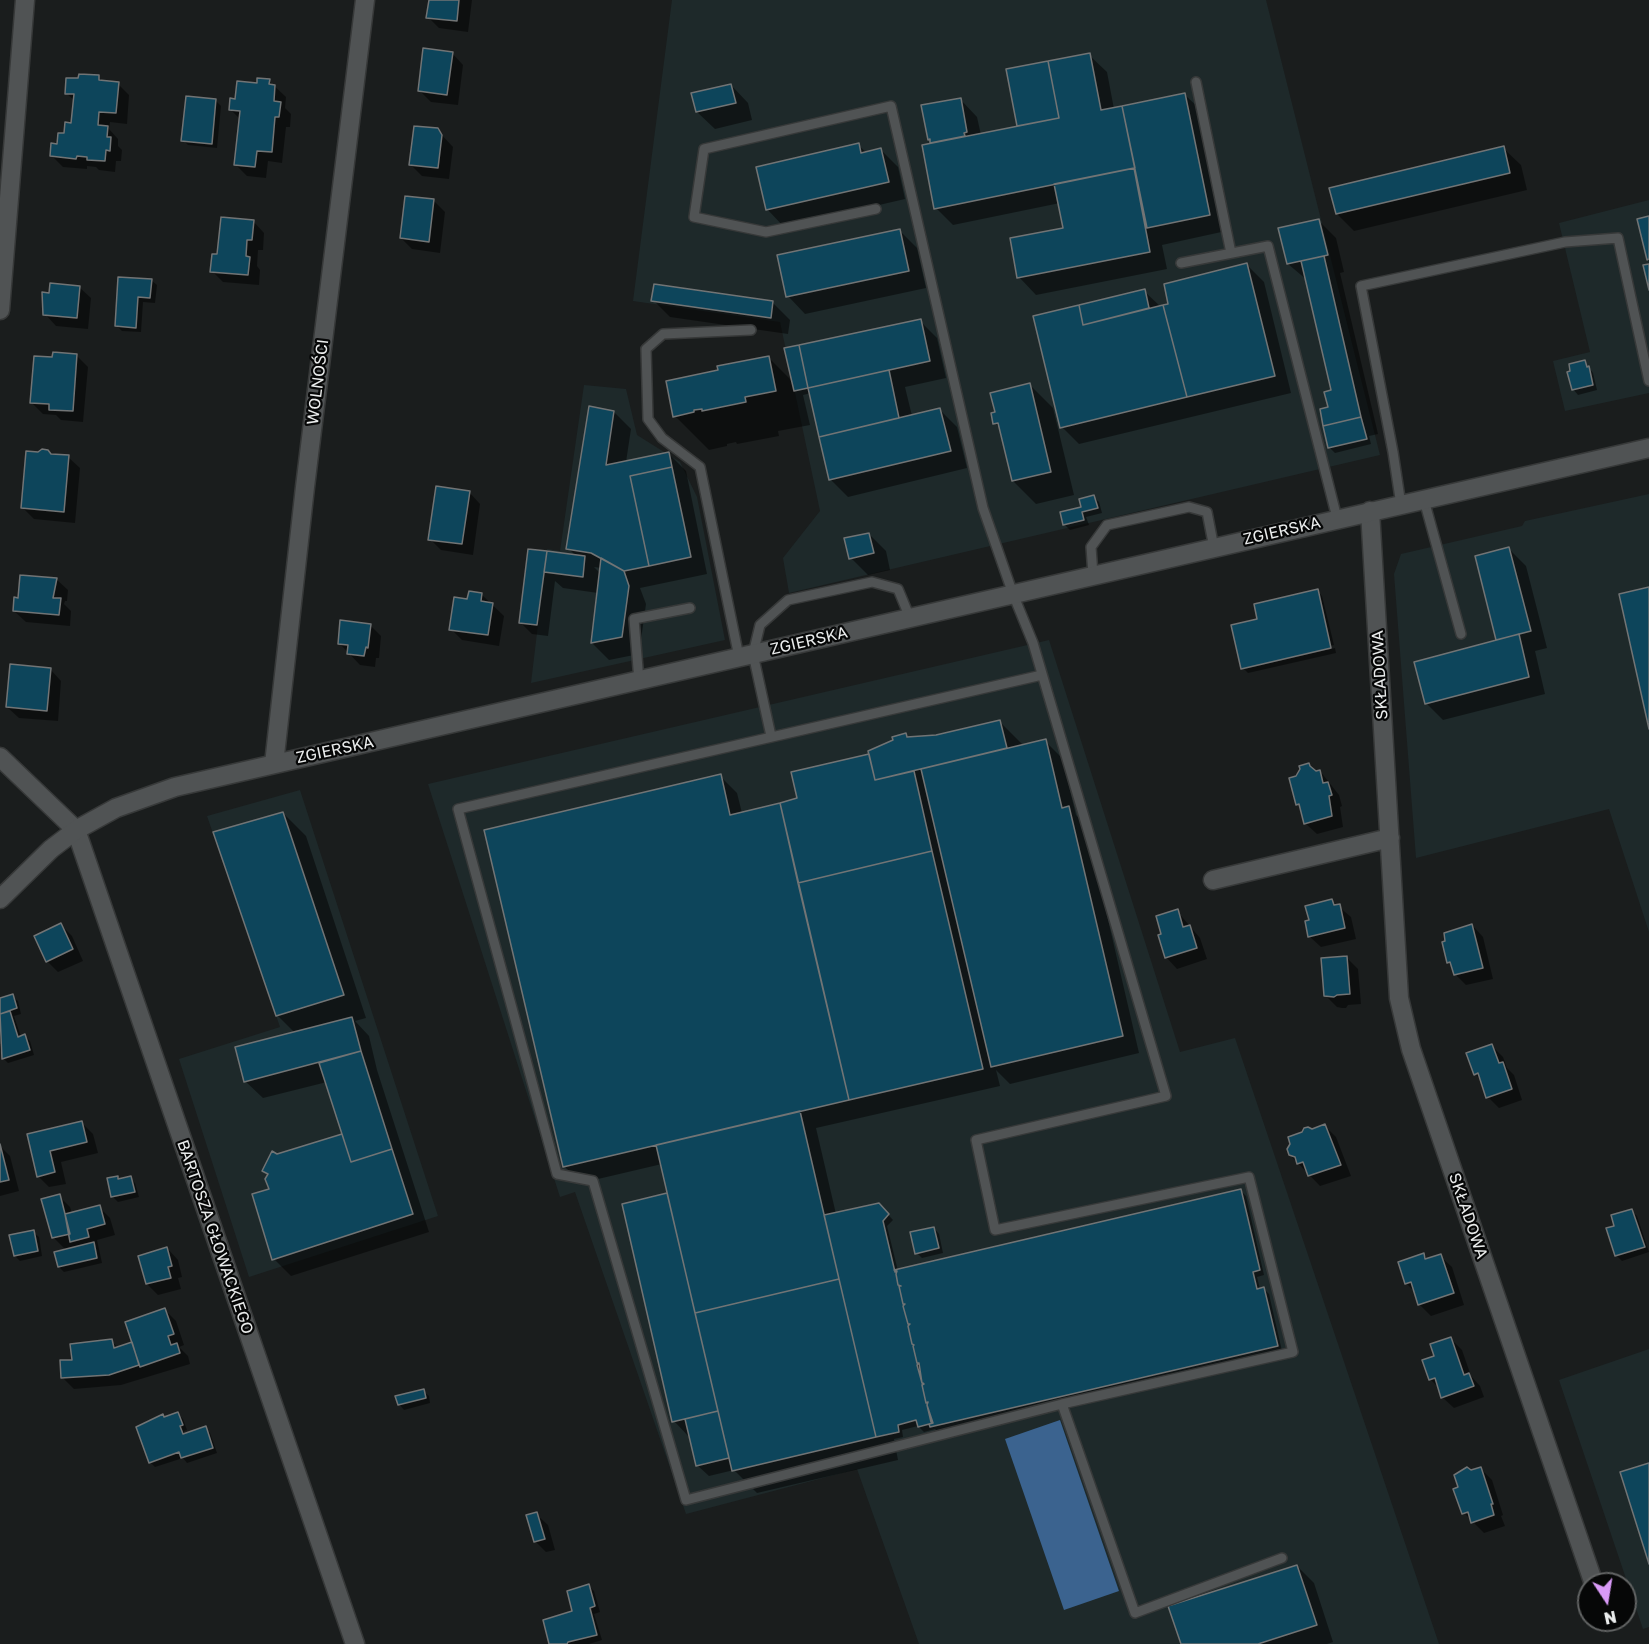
<!DOCTYPE html>
<html>
<head>
<meta charset="utf-8">
<style>
	body { margin:0 }
	#map { position:relative; width:1649px; height:1644px; overflow:hidden; background:#1a1d1d; font-family:"Golos Text",sans-serif }
	canvas { display:block }
	.north { position:absolute; left:1577px; top:1572px; width:60px; height:60px; box-sizing:border-box; background:#060707; border:2px solid #616363; border-radius:50%; rotate:168deg; font-size:16px; font-weight:700; line-height:24px; text-align:center; color:#eaecec }
	.north::after { content:''; display:block; margin:auto; width:21px; height:27px; background:#d99af7; clip-path:polygon(50% 0,100% 100%,50% 72%,0 100%) }
</style>
</head>
<body>
<div id="map">
<canvas width="1649" height="1644"></canvas>
<div class="north">N</div>
</div>
<script>
const ctx = document.querySelector('canvas').getContext('2d');
ctx.lineJoin = 'round';
function fillPath(path, color) {
  ctx.fillStyle = color;
  ctx.fill(path, 'evenodd');
}
function poly(rows) {
  const path = new Path2D();
  for (const r of rows) {
    path.moveTo(r[0], r[1]);
    for (let i = 2; i < r.length; i += 2) path.lineTo(r[i], r[i + 1]);
  }
  return path;
}
function trace(path, color, width, dash) {
  ctx.strokeStyle = color;
  ctx.lineWidth = width;
  ctx.lineCap = dash ? 'butt' : 'round';
  ctx.setLineDash(dash || []);
  ctx.stroke(path);
}
function write(font, color, halo, rows, align = 'center') {
  ctx.font = font + ' "Golos Text",sans-serif';
  ctx.lineWidth = 4.5;
  ctx.setLineDash([]);
  ctx.textBaseline = 'middle';
  ctx.strokeStyle = halo;
  ctx.fillStyle = color;
  for (const [text, x, y, turn = 0] of rows) {
    ctx.save();
    ctx.translate(x, y);
    ctx.rotate((+turn || 0) * Math.PI / 180);
    ctx.textAlign = isNaN(turn) ? turn : align;
    if (halo) ctx.strokeText(text, 0, 0);
    ctx.fillText(text, 0, 0);
    ctx.restore();
  }
}
fillPath(poly([
	[672,0,1266,0,1380,455,789,593,783,558,820,511,780,322,633,301],
	[1649,200,1649,393,1565,411,1553,361,1590,352,1559,223],
	[584,385,626,389,637,435,680,462,697,497,725,640,531,683,547,549,560,551],
	[1649,494,1649,932,1609,809,1416,858,1394,574,1401,554,1522,526,1525,521],
	[1049,640,1180,1052,1235,1038,1439,1644,919,1644,857,1469,686,1514,575,1192,560,1197,428,784],
	[300,790,438,1216,249,1277,179,1059,280,1027,207,816],
	[1649,1349,1649,1627,1643,1629,1559,1380]
]), '#1e292a');
fillPath(poly([
	[1060,1420,1119,1591,1064,1610,1005,1439]
]), '#3b638f');
fillPath(poly([
	[430,0,472,0,468,32,439,28,428,17],
	[452,53,463,65,458,105,431,102,419,90],
	[1089,55,1107,72,1114,109,1184,94,1202,111,1226,231,1162,245,1167,269,1036,295,1019,277,1065,229,1060,203,953,225,936,208,932,144,929,139,960,99,977,117,981,135,1019,127,1008,70],
	[98,77,104,82,118,84,129,95,127,124,110,122,109,129,118,139,118,146,122,150,121,161,116,161,115,172,99,170,96,167,87,166,87,169,63,167,52,156,73,124,75,101,66,93],
	[269,81,286,97,285,108,291,114,290,127,286,127,282,163,268,161,266,178,247,176,235,164,240,119,230,109,236,100,258,84],
	[731,85,748,103,752,120,715,129,697,112],
	[216,101,221,106,217,148,188,145,183,140],
	[437,130,453,147,449,179,422,176,410,164],
	[858,145,867,153,881,150,898,167,905,199,784,227,767,209],
	[1503,148,1521,165,1527,190,1354,231,1337,214],
	[434,201,445,212,440,253,412,249,401,238],
	[1318,220,1336,238,1344,272,1340,273,1378,434,1369,436,1371,444,1335,453,1329,447,1330,408,1333,391,1307,280,1288,264],
	[253,221,264,233,263,250,258,250,257,266,260,270,259,285,223,282,212,271,218,256],
	[900,231,917,248,926,288,805,314,788,296],
	[1247,265,1264,282,1291,393,1079,444,1062,427,1035,317,1144,291,1161,307,1170,305],
	[120,278,151,280,157,285,155,303,143,302,141,332,122,331,116,325],
	[79,287,91,298,88,329,56,326,45,314,51,294],
	[653,300,773,303,790,320,788,334,670,317],
	[920,321,937,338,946,378,905,387,912,416,940,410,957,427,967,468,848,497,831,480,811,393,803,395,810,425,778,431,779,436,737,444,736,442,727,444,727,446,709,450,675,416,719,371,768,357,793,382],
	[76,355,88,367,83,422,61,420,56,415,43,414,32,403,54,358],
	[1584,361,1593,373,1597,390,1578,395,1573,389],
	[1030,385,1053,408,1074,495,1036,504,1013,481,1001,429,995,423],
	[614,412,631,429,626,462,669,454,686,471,707,574,640,588,646,604,639,654,609,660,592,643,598,593,563,588,555,581,548,636,532,634,520,622,530,551,576,556,568,548],
	[594,567,601,568,601,574],
	[51,455,68,457,80,468,75,523,34,519,23,508],
	[469,492,480,504,473,555,441,550,430,539],
	[1094,497,1099,502,1102,513,1086,517,1089,525,1070,530,1065,525,1062,513,1083,508],
	[869,534,886,551,890,570,868,575,851,558],
	[1509,549,1526,566,1547,648,1535,651,1545,694,1443,720,1426,703,1498,641,1476,558],
	[56,579,68,590,67,601,65,601,64,604,71,611,70,626,26,622,14,611,19,599],
	[1317,591,1322,596,1334,645,1244,666,1244,669,1243,668,1259,620],
	[481,594,504,616,499,646,462,640,451,629],
	[370,625,381,636,379,658,376,658,375,667,360,665,339,643],
	[1335,648,1336,653,1248,673,1244,669],
	[50,669,61,681,58,721,19,718,7,707],
	[999,721,1024,746,1045,741,1062,758,1076,815,1086,825,1139,1053,1010,1084,996,1070,1000,1086,816,1128,836,1214,878,1204,893,1220,887,1226,898,1271,1241,1191,1246,1196,1264,1275,1257,1277,1260,1289,1264,1289,1269,1294,1282,1351,937,1431,935,1429,924,1432,918,1426,902,1430,903,1437,894,1439,898,1460,757,1493,734,1470,709,1476,697,1465,691,1439,674,1421,667,1195,670,1198,662,1164,581,1183,564,1166,720,776,737,793,742,813,799,799,868,756,906,735,909,738,936,737],
	[1320,771,1339,795,1342,806,1340,807,1343,827,1317,834,1305,823,1302,808,1297,804,1316,772],
	[283,813,306,836,366,1018,355,1021,369,1036,377,1070,429,1232,291,1276,274,1259,271,1190,269,1176,264,1171,277,1156,343,1135,327,1082,263,1098,245,1081,295,1033,277,1015],
	[1332,901,1351,917,1356,939,1321,947,1309,936,1310,921],
	[1177,911,1200,938,1207,959,1177,969,1166,957,1163,934],
	[61,925,72,936,83,961,58,972,47,961],
	[1472,925,1483,937,1493,979,1466,985,1455,974,1453,966,1449,962,1447,942],
	[1347,958,1358,969,1361,1004,1348,1005,1346,1008,1342,1008,1337,1007,1325,995],
	[12,996,18,1001,21,1014,14,1016,21,1037,25,1036,30,1041,34,1055,8,1063,3,1058,0,1049,0,1044,2,1044,0,1038,0,1000],
	[1492,1046,1503,1057,1507,1068,1514,1075,1522,1100,1499,1108,1488,1097,1483,1082,1475,1074],
	[81,1122,93,1134,98,1153,61,1162,66,1184,49,1187,38,1176,29,1135],
	[1325,1126,1336,1137,1351,1176,1320,1186,1290,1155,1312,1130],
	[0,1146,10,1156,19,1191,0,1196],
	[117,1177,120,1180,130,1178,135,1183,139,1197,118,1202,113,1197,109,1180],
	[59,1196,70,1207,72,1213,99,1207,110,1218,115,1235,97,1240,102,1263,64,1272,59,1267,66,1250,53,1237],
	[1632,1211,1637,1216,1649,1252,1622,1261,1617,1256,1608,1229,1616,1227],
	[934,1228,939,1234,943,1253,922,1258,917,1253],
	[33,1232,39,1237,42,1256,20,1261,15,1256],
	[167,1248,178,1260,182,1277,178,1278,181,1289,158,1295,147,1284],
	[1423,1255,1428,1260,1440,1256,1452,1267,1464,1305,1431,1316,1420,1305,1416,1293,1406,1283],
	[165,1310,176,1321,184,1345,179,1347,188,1356,190,1364,121,1385,74,1389,63,1378,73,1361,111,1341,119,1348,134,1343],
	[1451,1339,1462,1350,1471,1376,1480,1386,1484,1397,1454,1408,1442,1397,1440,1389,1430,1379,1436,1356],
	[423,1391,429,1396,430,1403,404,1410,399,1404],
	[178,1414,183,1419,187,1430,184,1431,185,1435,205,1428,210,1433,217,1453,187,1463,183,1458,155,1467,150,1462],
	[1480,1468,1492,1480,1503,1515,1501,1516,1505,1526,1484,1533,1464,1513,1460,1488,1471,1472],
	[536,1514,548,1525,555,1550,546,1552,535,1541],
	[1297,1566,1314,1583,1333,1642,1327,1644,1182,1644],
	[589,1586,594,1591,600,1612,594,1614,602,1640,589,1644,551,1644,574,1612]
]), '#0007');
const building = poly([
	[429,0,459,0,457,21,426,18,429,0],
	[423,48,453,52,447,95,418,91,423,48],
	[1090,53,1101,110,1122,106,1135,168,934,209,922,145,1059,118,1048,61,1090,53],
	[1048,61,1059,118,1017,126,1006,69,1048,61],
	[79,74,99,75,99,80,119,82,116,113,99,112,98,125,108,126,107,137,111,137,110,151,106,150,105,161,87,160,87,157,77,156,76,159,50,156,51,143,57,144,58,133,64,133,65,122,71,123,74,94,65,94,66,78,78,78,79,74],
	[257,78,270,79,269,84,275,85,274,101,281,102,279,117,275,117,272,152,257,151,255,167,234,165,240,111,229,110,230,98,235,99,237,81,257,83,257,78],
	[731,84,736,103,696,112,691,93,731,84],
	[1185,93,1210,215,1147,228,1122,106,1185,93],
	[186,96,216,99,212,144,181,141,186,96],
	[961,98,967,132,964,133,965,136,930,143,930,139,928,140,921,105,961,98],
	[414,126,438,128,442,135,438,168,409,165,414,126],
	[859,143,861,153,881,148,889,182,766,210,756,167,859,143],
	[1504,146,1510,173,1336,214,1329,188,1504,146],
	[1134,168,1150,252,1017,278,1010,238,1063,228,1054,184,1134,168],
	[405,196,434,199,429,242,400,238,405,196],
	[1649,216,1649,259,1647,260,1637,219,1649,216],
	[221,217,254,220,252,240,247,240,246,256,250,257,248,275,210,272,212,254,217,254,221,217],
	[1319,219,1328,255,1287,264,1278,228,1319,219],
	[900,229,909,271,786,297,777,255,900,229],
	[1324,256,1361,417,1323,426,1320,409,1328,407,1324,392,1331,390,1301,261,1324,256],
	[1247,263,1275,376,1187,397,1163,305,1168,304,1164,284,1247,263],
	[1649,264,1649,290,1643,265,1649,264],
	[118,277,152,279,150,298,138,297,136,328,115,326,118,277],
	[50,283,80,286,77,318,43,315,42,292,49,293,50,283],
	[654,284,773,301,771,318,651,301,654,284],
	[1145,289,1149,308,1083,325,1079,305,1145,289],
	[1079,305,1083,325,1163,305,1187,397,1060,428,1033,316,1079,305],
	[921,319,930,361,808,388,799,345,921,319],
	[799,345,808,388,794,391,784,348,799,345],
	[53,352,77,354,73,411,49,410,49,404,30,403,34,356,52,357,53,352],
	[769,356,776,391,745,397,746,402,702,411,702,409,694,410,694,412,673,417,666,381,718,370,717,366,769,356],
	[1585,360,1587,367,1589,366,1593,385,1572,390,1567,372,1570,371,1569,364,1585,360],
	[889,370,899,418,819,437,808,388,889,370],
	[1030,383,1051,472,1012,481,998,423,993,424,991,413,995,412,990,393,1030,383],
	[589,406,614,411,606,465,669,452,672,467,630,476,649,566,624,571,591,553,566,549,589,406],
	[940,408,951,451,829,480,819,437,940,408],
	[1361,417,1367,439,1328,448,1323,426,1361,417],
	[42,449,48,450,51,454,69,455,64,512,21,508,26,451,38,452,42,449],
	[672,467,691,557,649,566,630,476,672,467],
	[436,486,470,491,462,544,428,540,436,486],
	[1094,495,1098,508,1082,512,1084,520,1063,525,1060,512,1081,507,1079,499,1094,495],
	[869,533,874,553,849,559,844,538,869,533],
	[1509,547,1531,631,1496,640,1475,556,1509,547],
	[528,549,547,551,537,625,519,623,528,549],
	[547,551,585,556,583,577,544,572,547,551],
	[601,558,624,571,629,586,622,637,591,643,601,558],
	[20,575,57,578,53,598,61,598,59,615,13,611,14,597,18,598,20,575],
	[1649,587,1649,729,1619,594,1649,587],
	[1318,589,1331,648,1241,669,1231,625,1257,619,1254,604,1318,589],
	[469,591,482,593,481,601,493,603,488,635,449,630,454,597,467,599,469,591],
	[340,620,371,624,368,648,366,647,364,656,347,654,348,645,338,644,340,620],
	[1519,634,1529,677,1425,704,1414,662,1519,634],
	[10,664,51,668,47,711,6,707,10,664],
	[1000,720,1007,748,875,780,868,751,893,740,892,737,906,733,907,737,936,735,1000,720],
	[1046,739,1062,808,1069,806,1123,1036,991,1067,921,769,1046,739],
	[869,754,875,780,914,771,932,851,798,883,780,803,797,798,791,772,869,754],
	[1309,763,1310,766,1316,771,1320,770,1323,783,1328,782,1332,795,1329,796,1332,816,1304,824,1299,804,1296,805,1289,778,1296,776,1300,769,1299,766,1309,763],
	[721,774,730,815,780,803,849,1100,563,1167,484,830,721,774],
	[283,812,344,995,276,1016,213,832,283,812],
	[932,851,983,1069,849,1100,798,883,932,851],
	[1332,899,1334,905,1340,904,1345,928,1308,937,1305,921,1309,920,1305,906,1332,899],
	[1178,909,1183,927,1190,925,1197,948,1165,958,1158,935,1161,934,1156,916,1178,909],
	[61,923,73,949,46,962,34,936,61,923],
	[1472,924,1483,968,1454,975,1450,962,1447,963,1442,942,1445,941,1444,933,1472,924],
	[1347,956,1350,994,1337,995,1334,997,1324,996,1321,958,1347,956],
	[13,994,17,1008,0,1014,0,998,13,994],
	[10,1011,18,1037,25,1034,30,1050,2,1059,0,1014,10,1011],
	[352,1017,361,1051,244,1082,235,1047,352,1017],
	[1492,1044,1499,1063,1503,1062,1512,1089,1486,1098,1478,1073,1474,1075,1466,1053,1492,1044],
	[361,1051,392,1149,351,1162,319,1063,361,1051],
	[800,1111,839,1279,695,1313,656,1145,800,1111],
	[82,1121,87,1142,50,1151,55,1172,37,1177,27,1134,82,1121],
	[1325,1124,1341,1165,1308,1176,1303,1162,1297,1164,1295,1157,1289,1155,1287,1149,1290,1144,1288,1137,1302,1132,1304,1128,1308,1127,1312,1129,1325,1124],
	[342,1134,351,1162,392,1149,413,1214,272,1260,252,1194,269,1189,265,1179,268,1174,262,1171,272,1151,277,1154,342,1134],
	[0,1144,9,1180,0,1182,0,1144],
	[118,1176,118,1179,131,1176,135,1192,111,1197,107,1178,118,1176],
	[1241,1189,1260,1270,1253,1272,1257,1289,1264,1287,1278,1346,930,1427,929,1424,933,1423,927,1405,928,1402,926,1403,922,1385,923,1383,922,1383,917,1365,919,1363,917,1363,913,1346,914,1345,912,1344,908,1326,910,1324,908,1324,903,1306,905,1304,903,1304,899,1286,901,1286,898,1285,896,1274,897,1271,894,1270,1241,1189],
	[667,1193,718,1411,672,1422,622,1204,667,1193],
	[60,1194,70,1234,52,1238,41,1199,60,1194],
	[879,1203,889,1214,883,1221,895,1272,897,1271,896,1274,898,1285,901,1286,899,1286,903,1304,905,1304,903,1306,908,1324,910,1324,908,1326,912,1344,914,1345,913,1346,917,1363,919,1363,922,1383,924,1384,922,1385,926,1403,928,1402,927,1405,931,1422,933,1423,918,1427,916,1420,898,1425,899,1432,876,1437,824,1215,879,1203],
	[100,1205,105,1224,87,1229,89,1237,70,1242,65,1214,100,1205],
	[1632,1209,1645,1247,1615,1256,1606,1228,1614,1226,1611,1215,1632,1209],
	[934,1227,939,1248,915,1254,910,1232,934,1227],
	[34,1230,38,1251,14,1256,9,1235,34,1230],
	[94,1242,97,1258,58,1267,54,1252,94,1242],
	[167,1247,172,1266,168,1267,171,1278,146,1284,138,1256,167,1247],
	[1424,1253,1425,1259,1441,1254,1454,1293,1418,1305,1411,1282,1405,1284,1398,1262,1424,1253],
	[839,1279,876,1437,732,1471,695,1313,839,1279],
	[165,1308,174,1334,168,1336,171,1345,177,1343,180,1353,140,1367,125,1322,165,1308],
	[1451,1337,1464,1375,1469,1373,1474,1386,1441,1398,1435,1378,1429,1380,1422,1360,1434,1356,1430,1344,1451,1337],
	[112,1339,114,1348,132,1342,139,1365,109,1375,61,1378,60,1360,72,1360,70,1344,112,1339],
	[424,1389,426,1398,398,1405,395,1396,424,1389],
	[718,1411,729,1458,696,1466,685,1419,718,1411],
	[178,1412,183,1425,180,1426,183,1434,206,1426,213,1448,181,1458,179,1452,149,1463,136,1427,163,1414,164,1417,178,1412],
	[1649,1463,1649,1564,1620,1472,1649,1463],
	[1467,1467,1471,1470,1481,1467,1493,1504,1491,1504,1494,1515,1471,1523,1468,1512,1462,1514,1453,1489,1458,1487,1454,1475,1467,1467],
	[537,1512,545,1539,534,1542,526,1515,537,1512],
	[1297,1565,1317,1625,1258,1644,1181,1644,1168,1606,1297,1565],
	[589,1584,595,1606,590,1608,597,1635,568,1642,567,1644,549,1644,543,1620,572,1611,567,1591,589,1584]
]);
fillPath(building, '#0d455b');
trace(building, '#717475', 1.5);
const lane = poly([
	[1196,82,1231,253],
	[876,209,766,232,694,217,704,149,891,106,983,508,1013,594,1033,643,1166,1096,976,1140,995,1230,1249,1177,1293,1352,1062,1404,1135,1613,1282,1558],
	[1181,263,1268,246,1337,518],
	[1424,500,1461,634],
	[1401,505,1393,452,1361,286,1565,242,1618,238,1649,381],
	[1093,575,1091,547,1107,525,1189,507,1207,512,1214,548],
	[739,657,700,467,662,438,648,419,646,349,663,334,751,330],
	[1042,675,458,809,557,1174,593,1181,686,1500,1062,1404],
	[639,681,634,619,690,608],
	[771,736,753,654,760,625,788,600,872,582,898,589,910,618]
]);
const street = poly([
	[0,310,25,0],
	[1370,511,1399,998,1411,1049,1594,1584],
	[0,757,76,830,355,1644],
	[1213,880,1390,838]
]);
const secondary = poly([
	[274,764,305,487,365,0],
	[0,899,51,849,76,830,116,808,175,787,1649,448]
]);
trace(lane, '#373939', 12);
trace(street, '#373939', 21);
trace(secondary, '#373939', 21);
trace(lane, '#505354', 9);
trace(street, '#505354', 18);
trace(secondary, '#505354', 18);
write('16px', '#eaecec', '#060707', [
	["WOLNOŚCI",318,382,-83],
	["ZGIERSKA",1282,531,-13],
	["ZGIERSKA",809,641,-13],
	["SKŁADOWA",1380,675,-93],
	["ZGIERSKA",335,750,-12],
	["SKŁADOWA",1468,1216,71],
	["BARTOSZA GŁOWACKIEGO",215,1237,71]
]);
</script>
</body>
</html>
